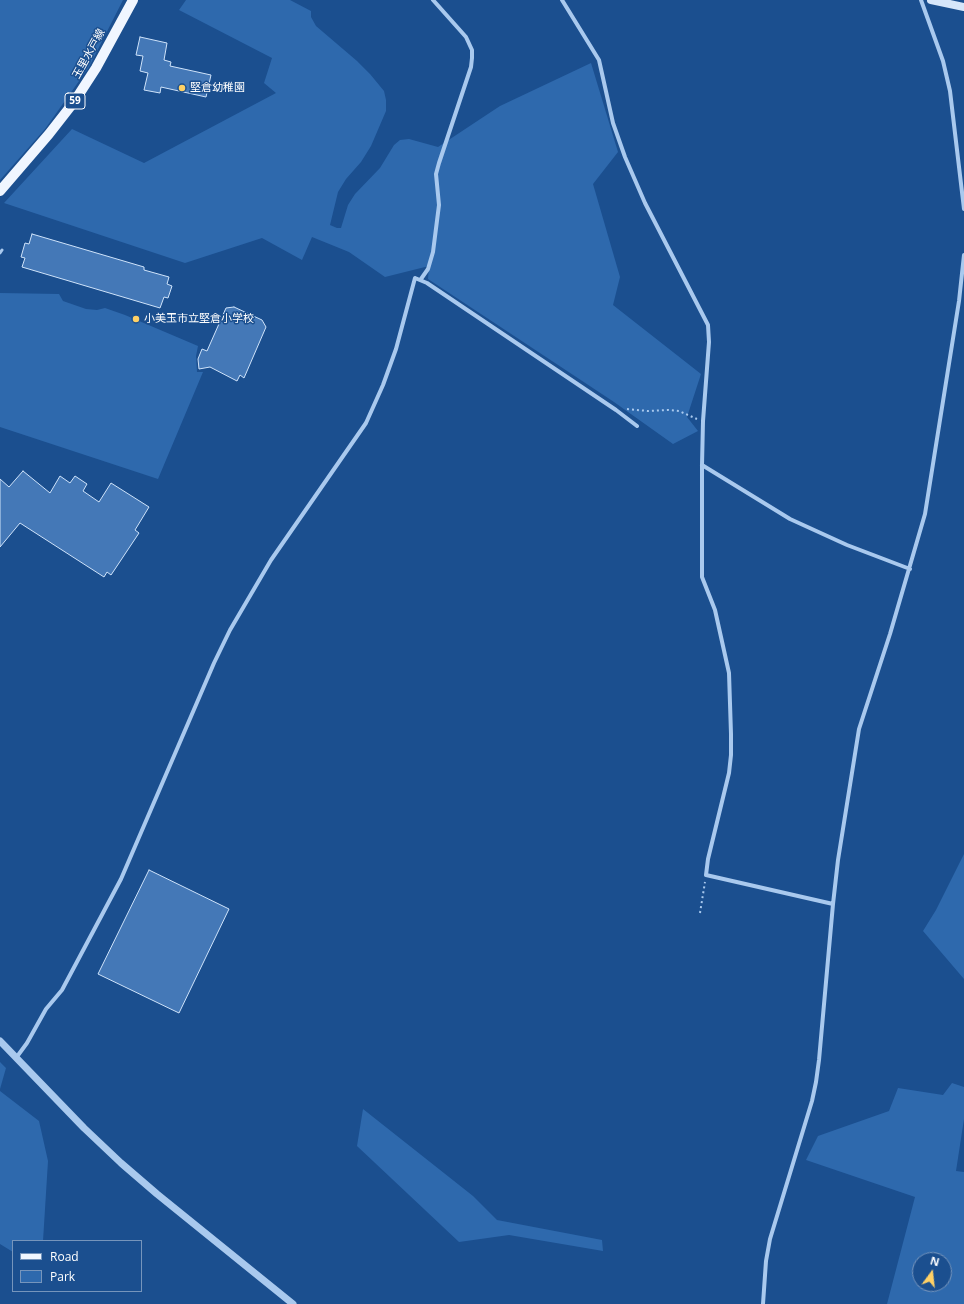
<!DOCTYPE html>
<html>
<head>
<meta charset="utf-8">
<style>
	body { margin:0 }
	#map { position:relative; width:964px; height:1304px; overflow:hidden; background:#1b4f8f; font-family:"Open Sans",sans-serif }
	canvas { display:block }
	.legend { position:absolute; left:12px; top:1240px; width:130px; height:52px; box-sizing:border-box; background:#1b4f8f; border:1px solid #7695bc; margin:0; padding:5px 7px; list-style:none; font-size:12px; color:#fff }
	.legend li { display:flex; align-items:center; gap:8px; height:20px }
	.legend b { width:20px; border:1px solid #7695bc }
	.north { position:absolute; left:912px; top:1252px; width:40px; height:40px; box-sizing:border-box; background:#1b4f8f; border:1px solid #7695bc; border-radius:50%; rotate:15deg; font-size:11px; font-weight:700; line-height:16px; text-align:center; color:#fff }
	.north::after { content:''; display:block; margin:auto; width:14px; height:18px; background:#ffd166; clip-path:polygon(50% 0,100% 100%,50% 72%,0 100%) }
</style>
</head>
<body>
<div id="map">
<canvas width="964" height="1304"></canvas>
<ul class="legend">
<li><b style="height:5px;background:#f0f6ff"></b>Road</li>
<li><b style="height:11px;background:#2e69ad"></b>Park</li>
</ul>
<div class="north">N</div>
</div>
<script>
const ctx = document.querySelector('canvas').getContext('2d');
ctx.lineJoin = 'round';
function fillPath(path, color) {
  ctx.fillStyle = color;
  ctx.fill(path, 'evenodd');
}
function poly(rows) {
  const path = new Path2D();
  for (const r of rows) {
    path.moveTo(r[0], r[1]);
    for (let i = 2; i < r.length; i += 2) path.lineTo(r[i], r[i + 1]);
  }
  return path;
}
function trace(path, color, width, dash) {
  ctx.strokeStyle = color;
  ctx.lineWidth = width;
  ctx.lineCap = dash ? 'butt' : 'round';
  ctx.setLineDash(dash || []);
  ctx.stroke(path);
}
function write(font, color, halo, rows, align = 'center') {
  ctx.font = font + ' "Open Sans","Noto Sans JP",sans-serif';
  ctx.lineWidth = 3;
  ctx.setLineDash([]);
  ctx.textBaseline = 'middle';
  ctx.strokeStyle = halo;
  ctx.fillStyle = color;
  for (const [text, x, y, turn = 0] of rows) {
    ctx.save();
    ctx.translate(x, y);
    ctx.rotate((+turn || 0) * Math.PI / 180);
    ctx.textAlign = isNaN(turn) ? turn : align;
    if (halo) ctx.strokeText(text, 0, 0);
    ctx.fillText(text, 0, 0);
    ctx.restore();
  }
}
fillPath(poly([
	[0,0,123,0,89,67,45,129,0,180],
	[186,0,290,0,311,11,311,17,316,26,357,61,370,74,384,91,386,100,386,111,371,146,361,162,346,179,338,192,330,225,337,228,341,228,348,205,355,194,380,168,394,145,400,140,409,139,438,147,500,106,591,63,618,152,593,184,620,277,613,305,701,374,687,417,698,431,673,444,614,402,428,279,429,266,385,277,349,252,312,237,302,260,262,238,185,263,4,203,72,129,144,163,276,93,264,83,272,58,179,10],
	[0,293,59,294,63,301,86,309,97,310,105,308,125,315,198,346,196,356,197,372,203,372,158,479,0,427],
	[964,854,964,979,923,931,936,910],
	[0,1062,6,1068,0,1089],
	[952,1083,964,1087,964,1119,956,1171,964,1172,964,1304,887,1304,915,1197,806,1160,818,1136,889,1111,898,1088,943,1095],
	[920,1260,944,1260,944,1284,920,1284],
	[0,1091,39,1121,48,1161,43,1241,13,1241,13,1252,0,1244],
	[363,1109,473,1196,497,1220,602,1240,603,1251,509,1235,459,1242,357,1146]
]), '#2e69ad');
const building = poly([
	[140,37,167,43,164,60,171,62,170,66,211,75,206,97,161,87,160,93,144,90,148,73,140,71,143,56,136,55,140,37],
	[32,234,144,267,144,270,169,277,167,284,172,286,168,298,164,297,160,308,22,267,25,258,21,257,25,243,29,244,32,234],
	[234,307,262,320,266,327,244,378,240,375,237,381,210,367,199,369,198,359,202,349,207,351,226,308,234,307],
	[23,471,50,493,60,476,70,483,75,476,87,484,83,491,99,502,111,483,149,507,135,530,139,533,111,575,107,572,104,577,20,523,0,547,0,479,9,487,23,471],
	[149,870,229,909,179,1013,98,974,149,870]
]);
fillPath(building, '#4478b7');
trace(building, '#cfe3fa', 1);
trace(poly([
	[627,409,648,411,668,410,679,411,697,419],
	[700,913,705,882]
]), '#a9c9ee', 2, [2, 3]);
trace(poly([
	[0,253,2,250]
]), '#a9c9ee', 3);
trace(poly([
	[562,0,599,60,613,123,625,157,645,203,708,325,709,342,703,421,702,465,702,577,715,610,729,673,731,734,731,755,729,773,708,859,706,875,833,904],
	[921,0,943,61,950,91,964,209],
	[421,279,428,269,433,252,439,205,436,174,439,163,471,67,472,58,472,50,466,37,433,0],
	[702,465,790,519,847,545,910,569],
	[16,1058,27,1043,46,1009,62,990,121,879,214,663,230,630,271,560,366,423,383,385,396,349,415,278,427,283,616,410,637,426],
	[763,1304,766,1261,770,1239,812,1101,816,1082,819,1060,833,904,838,860,859,729,890,634,925,514,959,301,964,255]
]), '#a9c9ee', 4);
trace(poly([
	[0,1041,84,1128,121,1163,157,1194,293,1304]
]), '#a9c9ee', 7);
trace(poly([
	[931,0,964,7]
]), '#d6e6fa', 8);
trace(poly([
	[0,191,49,134,74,102,96,68,133,0]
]), '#f0f6ff', 10);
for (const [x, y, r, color] of [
	[182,88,4,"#ffd166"],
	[136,319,4,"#ffd166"]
]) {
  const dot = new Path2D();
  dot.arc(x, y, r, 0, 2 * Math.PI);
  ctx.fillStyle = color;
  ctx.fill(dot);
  trace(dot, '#1b4f8f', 1.5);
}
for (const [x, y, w] of [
	[75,101,20]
]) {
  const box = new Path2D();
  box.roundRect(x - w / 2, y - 8, w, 16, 3);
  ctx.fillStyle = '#1b4f8f';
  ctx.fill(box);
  trace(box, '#fff', 1);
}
write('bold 10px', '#fff', null, [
	["59",75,101]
]);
write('11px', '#fff', '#1b4f8f', [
	["玉里水戸線",89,54,-61]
]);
write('11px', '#fff', '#1b4f8f', [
	["堅倉幼稚園",190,88],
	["小美玉市立堅倉小学校",144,319]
], 'left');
</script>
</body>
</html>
